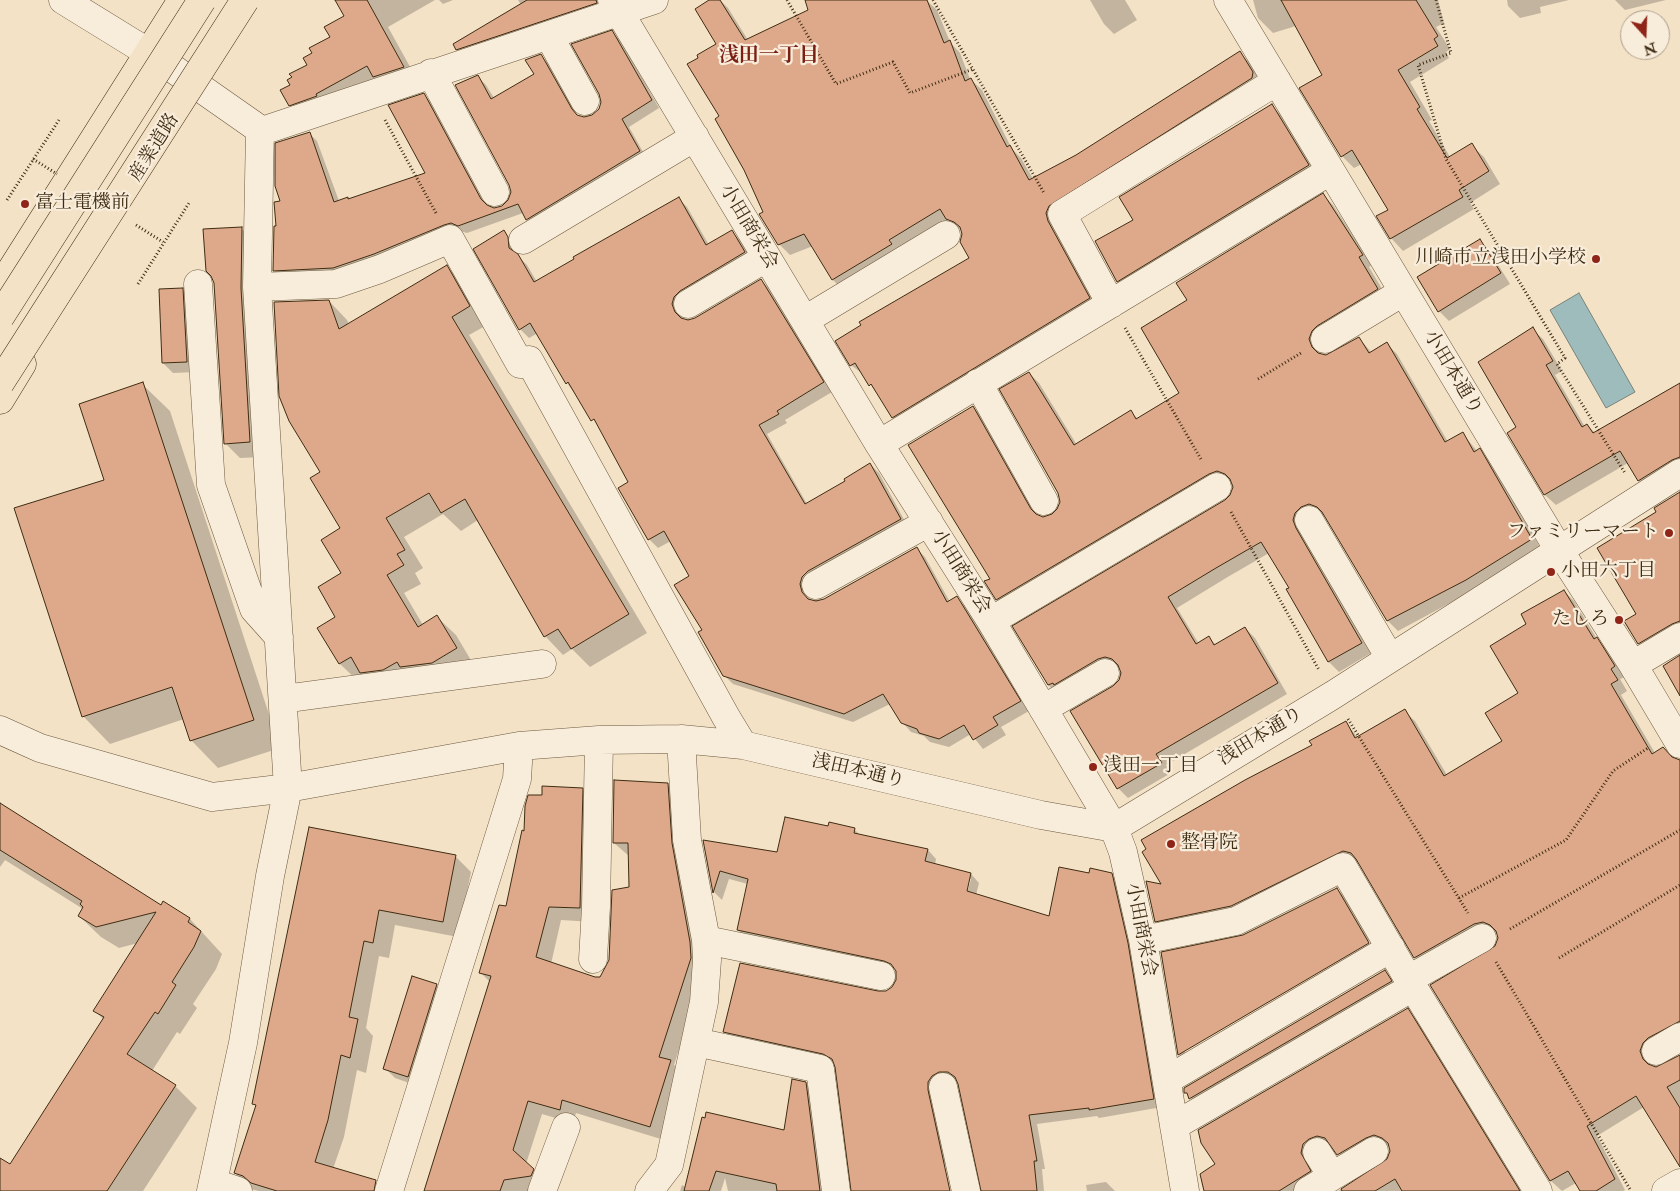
<!DOCTYPE html>
<html>
<head>
<meta charset="utf-8">
<style>
	body { margin:0 }
	#map { position:relative; width:1680px; height:1191px; overflow:hidden; background:#f4e2c7; font-family:"IM FELL Double Pica",serif }
	canvas { display:block }
	.north { position:absolute; left:1620px; top:10px; width:50px; height:50px; box-sizing:border-box; background:#f8ecdb; border:1px solid #ae9f8b; border-radius:50%; rotate:160deg; font-size:14px; font-weight:700; line-height:20px; text-align:center; color:#3e2c12 }
	.north::after { content:''; display:block; margin:auto; width:18px; height:22px; background:#8f2418; clip-path:polygon(50% 0,100% 100%,50% 72%,0 100%) }
</style>
</head>
<body>
<div id="map">
<canvas width="1680" height="1191"></canvas>
<div class="north">N</div>
</div>
<script>
const ctx = document.querySelector('canvas').getContext('2d');
ctx.lineJoin = 'round';
function fill(path, color) { ctx.fillStyle = color; ctx.fill(path, 'evenodd'); }
const shape = rows => new Path2D(rows.map(r => 'M' + r).join(''));
function stroke(path, color, width, dash) { ctx.strokeStyle = color; ctx.lineWidth = width; ctx.lineCap = dash ? 'butt' : 'round'; ctx.setLineDash(dash || []); ctx.stroke(path); }
function write(font, color, halo, rows, align = 'center') {
  ctx.font = font + ' "IM FELL Double Pica","Noto Serif JP",serif'; ctx.lineWidth = 4.5; ctx.setLineDash([]); ctx.textBaseline = 'middle'; ctx.strokeStyle = halo; ctx.fillStyle = color; for (const [text, x, y, turn = 0] of rows) {
    ctx.save(); ctx.translate(x, y); ctx.rotate((+turn || 0) * Math.PI / 180); ctx.textAlign = isNaN(turn) ? turn : align; if (halo) ctx.strokeText(text, 0, 0); ctx.fillText(text, 0, 0); ctx.restore();
  }
}
const water = shape([
	[1579,293,1635,392,1606,408,1550,310,1579,293]
]);
const shadow = shape([
	[340,0,435,0,388,27,419,83,306,121,290,105,291,86,309,65,314,54,332,37,346,17],
	[439,0,453,0,443,4],
	[518,0,597,0,606,20,473,65,457,49,521,5],
	[712,0,720,0,728,8,748,40,810,11,806,0,926,0,937,10,950,42,960,53,970,79,982,90,1012,149,1021,158,1033,179,1076,156,1241,54,1252,65,1263,84,1059,217,1100,309,904,428,893,417,864,375,851,365,971,258,962,231,949,220,899,251,844,291,833,280,813,246,790,255,779,244,721,117,718,44],
	[1090,0,1125,0,1137,20,1114,34,1104,24],
	[1253,0,1438,0,1444,23,1436,27,1450,49,1446,52,1449,58,1410,82,1432,120,1429,121,1450,157,1471,145,1484,157,1500,184,1470,203,1474,209,1403,251,1391,238,1390,210,1362,164,1354,168,1342,156,1324,76,1296,26,1273,33,1258,18],
	[1507,0,1569,0,1540,7,1541,13,1520,18,1508,6],
	[1615,0,1666,0,1625,10],
	[613,33,621,41,659,108,629,127,647,159,535,228,523,213,467,233,460,231,342,276,282,278,274,270,282,202,309,133,317,141,339,201,349,200,426,174,424,95,432,103,488,207,494,209,503,207,510,200,512,192,478,77,486,85,494,98,536,75,541,56,549,64,578,116,584,118,593,116,600,109,602,102],
	[1272,106,1282,116,1318,176,1128,291,1118,281,1135,220],
	[1323,195,1333,205,1372,265,1369,267,1388,299,1319,350,1320,355,1326,356,1359,338,1372,353,1387,344,1397,354,1448,442,1463,434,1477,451,1479,450,1489,460,1541,549,1476,589,1398,631,1388,621,1326,516,1320,514,1305,539,1371,653,1339,672,1329,662,1288,589,1290,588,1269,553,1226,578,1177,608,1199,644,1209,638,1216,645,1245,628,1255,638,1287,694,1166,765,1171,773,1128,798,1118,788,1114,687,1120,681,1120,668,1115,667,1059,695,1048,685,1231,496,1234,487,1232,482,1228,481,1007,609,997,599,973,407,983,417,1038,516,1043,518,1053,515,1058,510,1061,502,1029,373,1039,383,1077,445,1131,412,1138,419,1181,393,1188,301],
	[679,199,687,207,709,245,732,232,741,241,753,261,681,313,683,320,696,319,761,280,770,289,832,392,785,420,787,423,767,434,807,504,847,481,870,464,879,473,909,529,809,594,810,600,824,600,916,548,925,557,950,602,957,598,966,607,1029,711,1001,727,1006,735,983,749,971,734,949,747,930,742,924,736,911,732,902,722,890,704,853,722,733,684,724,675,704,630,691,576,671,541,658,548,649,539,629,482,599,427,567,383,538,333,529,338,520,329,504,232,513,241,518,256,527,265,537,282],
	[242,229,257,244,264,457,240,458,225,443,215,283,205,231],
	[1479,240,1489,250,1510,284,1449,321,1439,311],
	[446,266,465,285,487,325,469,335,647,633,590,667,572,649,563,655,545,636,478,520,461,531,443,514,404,537,423,568,415,573,421,584,404,593,423,625,437,617,456,635,475,667,359,682,340,664,319,628,337,617,342,573,342,529,322,473,329,301,347,320,349,325],
	[182,289,192,299,197,372,173,373,163,363],
	[1532,329,1543,339,1562,371,1555,375,1585,427,1587,425,1595,433,1680,385,1680,473,1649,491,1639,481,1628,463,1556,505,1545,495,1508,433,1518,428],
	[142,384,170,411,280,748,218,768,191,740,184,719,110,744,83,716,106,481],
	[1680,493,1680,637,1649,653,1639,643,1638,614,1658,513],
	[1564,591,1574,601,1597,639,1607,649,1625,677,1620,679,1627,691,1621,695,1655,753,1680,761,1680,1036,1650,1063,1651,1067,1657,1068,1680,1056,1680,1167,1644,1107,1597,1136,1625,1190,1623,1191,1581,1191,1576,1183,1562,1191,1551,1181,1432,986,1496,947,1499,939,1497,933,1494,932,1426,968,1415,957,1360,863,1354,861,1241,916,1166,931,1156,921,1163,886,1313,745,1346,723,1358,738,1404,711,1415,721,1447,775,1504,741,1519,693,1528,624],
	[667,784,681,798,704,973,674,1065,684,1075,664,1140,576,1113,573,1123,542,1114,526,1164,547,1184,533,1191,425,1191,490,982,480,972,507,908,526,832,543,796,582,789,596,803,593,922,561,920,551,964,594,979,601,979,610,960,630,888,630,857,614,843],
	[0,805,161,907,164,903,190,919,222,954,216,969,193,1004,197,1008,180,1034,177,1032,152,1071,175,1086,197,1108,143,1191,0,1191,0,1159,10,1166,104,1020,95,1011,138,943,119,948,101,937,79,916,83,909,5,860,0,867],
	[310,828,455,856,471,872,458,937,395,925,389,958,379,956,366,1028,373,1036,366,1073,357,1070,344,1137,333,1169,372,1180,383,1191,258,1191,251,1189,235,1173,257,1107,254,1104],
	[829,828,854,829,860,835,928,850,936,859,935,865,971,874,979,883,976,895,1049,917,1090,874,1111,874,1120,883,1162,1107,1099,1118,1097,1116,1037,1124,1045,1169,1042,1169,1044,1191,982,1191,959,1083,957,1080,949,1080,950,1162,934,1166,940,1191,852,1191,837,1067,833,1062,733,1040,724,1031,886,992,893,988,898,979,897,970,747,939,738,930,748,884,729,879,722,900,714,892,704,841,778,854],
	[969,879,971,879,966,897,964,897],
	[1337,889,1347,899,1371,940,1185,1050,1185,1053,1372,942,1378,953,1189,1065,1179,1055,1162,953,1243,936],
	[1385,971,1401,992,1200,1109,1186,1092],
	[436,985,446,995,418,1086,395,1078,385,1068],
	[1407,1010,1417,1020,1522,1191,1338,1191,1383,1165,1389,1159,1391,1150,1390,1146,1384,1145,1348,1164,1333,1147,1327,1146,1320,1182,1307,1191,1205,1191,1217,1165],
	[805,1083,814,1092,827,1191,728,1191,725,1178,721,1191,680,1191,682,1185,686,1187,785,1132],
	[1106,1182,1115,1191,1087,1191,1086,1185]
]);
const building = shape([
	[335,0,367,0,404,67,373,77,367,66,316,94,317,96,289,106,280,90,290,85,287,80,292,77,289,74,307,65,303,58,312,53,309,48,330,37,324,27,344,16,335,0],
	[527,0,596,0,597,3,456,50,453,44,527,0],
	[709,0,720,0,745,40,808,10,805,0,927,0,944,43,950,40,965,81,971,78,1007,147,1010,145,1029,180,1076,155,1240,51,1253,72,1252,78,1049,206,1046,213,1048,221,1090,298,892,418,871,384,869,386,855,363,850,366,835,341,861,325,859,322,969,258,960,242,962,234,960,227,954,222,946,219,940,209,889,240,892,244,832,280,804,234,778,245,759,214,763,212,744,170,715,119,719,116,687,64,698,58,697,55,716,44,695,9,709,0],
	[1281,0,1416,0,1438,36,1434,39,1438,46,1398,70,1420,107,1417,109,1447,158,1472,143,1489,171,1459,190,1463,197,1390,239,1376,216,1388,210,1352,150,1341,157,1299,88,1322,75,1281,0],
	[612,30,652,100,622,119,640,151,526,220,518,204,458,226,451,223,444,225,374,254,333,268,273,271,274,226,276,226,274,202,280,201,275,186,275,143,310,132,334,202,348,197,348,199,425,173,388,105,424,93,481,199,487,205,494,208,502,206,508,200,511,192,509,185,455,85,478,75,491,99,534,74,525,60,541,54,572,109,577,115,584,117,592,115,599,109,601,102,599,94,571,44,612,30],
	[1272,104,1309,165,1117,282,1095,241,1133,220,1119,197,1272,104],
	[1323,193,1363,255,1359,257,1378,289,1317,326,1312,331,1309,339,1312,347,1318,353,1326,355,1359,337,1369,353,1387,342,1445,442,1463,432,1474,452,1480,448,1532,539,1466,580,1387,621,1322,512,1317,507,1309,504,1301,507,1295,513,1293,520,1296,528,1362,643,1328,662,1286,589,1289,588,1261,542,1216,568,1168,597,1196,644,1209,636,1214,645,1245,627,1278,683,1156,754,1162,763,1117,789,1070,711,1113,686,1119,680,1121,673,1118,665,1112,659,1105,657,1098,659,1054,685,1053,683,1048,685,1012,626,1225,500,1230,495,1233,487,1230,479,1225,474,1217,471,1209,474,996,600,984,581,990,579,908,445,973,406,1031,509,1036,514,1043,517,1052,514,1057,509,1060,502,1058,493,999,389,1029,372,1074,445,1131,410,1136,419,1179,393,1141,328,1187,300,1176,283,1323,193],
	[679,197,706,245,732,230,745,252,680,291,674,297,672,304,675,312,681,318,688,320,695,318,761,279,824,382,777,411,779,414,759,425,805,504,845,481,844,479,870,463,901,519,808,571,802,577,800,584,802,592,808,599,816,601,824,599,917,547,947,602,957,596,1021,701,993,717,998,725,973,740,964,725,939,739,919,733,917,729,901,723,883,694,844,714,723,676,698,632,702,630,674,585,689,576,664,531,648,540,618,488,628,482,594,419,591,421,568,382,566,384,530,323,519,330,473,249,504,230,508,237,509,248,518,254,534,282,574,259,573,257,679,197],
	[242,227,241,288,250,442,224,444,214,283,211,276,206,271,203,229,242,227],
	[1480,239,1501,273,1438,312,1417,277,1480,239],
	[447,265,470,306,452,317,629,614,571,649,558,629,544,637,465,499,441,513,429,493,386,518,405,550,397,554,404,565,387,575,418,627,437,615,457,648,432,663,400,667,397,662,383,670,360,673,351,657,339,664,317,628,335,617,318,587,341,573,321,540,340,528,310,478,320,472,289,421,279,396,274,302,329,300,339,329,447,265],
	[183,288,187,362,162,363,159,289,183,288],
	[1533,327,1553,361,1546,365,1582,427,1587,424,1593,433,1680,383,1680,457,1672,460,1638,481,1620,451,1544,495,1507,433,1516,427,1478,362,1533,327],
	[143,382,254,720,190,741,172,687,82,717,14,508,104,480,79,404,143,382],
	[1680,492,1680,621,1672,624,1638,644,1624,621,1636,614,1597,548,1656,512,1654,508,1680,492],
	[1564,590,1594,639,1597,637,1615,666,1611,669,1618,680,1611,684,1652,754,1663,747,1672,757,1680,760,1680,1021,1648,1038,1643,1043,1640,1051,1643,1059,1648,1064,1656,1067,1680,1055,1680,1080,1667,1087,1680,1108,1680,1167,1636,1096,1587,1126,1615,1179,1596,1191,1580,1191,1568,1171,1550,1181,1430,985,1495,946,1498,938,1496,931,1490,925,1483,922,1474,924,1414,958,1356,859,1351,853,1343,851,1231,906,1155,922,1146,881,1161,884,1142,852,1146,849,1141,840,1245,780,1312,745,1309,741,1346,721,1355,738,1405,709,1444,776,1502,741,1485,713,1518,693,1490,646,1526,624,1521,614,1564,590],
	[1680,655,1680,696,1663,666,1680,655],
	[614,780,668,783,672,843,690,942,691,958,659,1057,671,1060,650,1127,562,1100,560,1110,528,1101,513,1150,534,1169,531,1176,504,1180,500,1191,424,1191,491,976,479,973,499,905,506,906,522,830,524,831,525,806,528,795,542,795,542,786,583,788,580,908,549,907,536,957,595,977,600,977,609,960,612,890,629,887,628,843,613,843,614,780],
	[0,803,161,905,163,901,190,918,188,922,201,931,194,947,172,982,176,985,158,1014,155,1012,127,1054,176,1085,107,1191,0,1191,0,1158,10,1164,104,1017,93,1011,156,912,96,927,78,916,83,907,80,904,82,901,0,850,0,803],
	[785,817,828,826,829,822,855,828,854,833,928,849,925,861,971,873,967,891,1049,916,1059,867,1089,873,1090,868,1112,873,1128,943,1154,1099,1089,1110,1089,1108,1029,1115,1037,1161,1034,1161,1037,1191,981,1191,958,1084,955,1077,948,1072,939,1072,932,1076,928,1082,928,1090,950,1191,851,1191,835,1067,832,1059,823,1054,723,1032,740,963,878,991,886,991,892,987,896,980,896,971,891,964,884,961,737,930,748,879,720,871,713,893,703,840,777,852,785,817],
	[309,827,456,855,443,922,379,910,373,943,364,941,349,1017,358,1019,350,1058,341,1055,328,1120,315,1162,376,1180,374,1191,277,1191,251,1183,243,1176,234,1173,256,1105,252,1104,309,827],
	[1337,888,1369,943,1178,1055,1161,952,1243,935,1337,888],
	[1385,970,1392,981,1189,1099,1187,1093,1184,1093,1184,1088,1385,970],
	[412,976,437,984,408,1077,383,1069,412,976],
	[1408,1008,1520,1191,1402,1191,1395,1179,1375,1191,1342,1191,1341,1189,1387,1159,1390,1151,1388,1143,1382,1138,1374,1135,1366,1138,1337,1155,1325,1138,1317,1136,1309,1139,1303,1144,1301,1153,1311,1171,1279,1191,1204,1191,1200,1174,1215,1164,1201,1143,1198,1130,1408,1008],
	[792,1079,806,1082,820,1191,777,1191,776,1184,716,1171,709,1191,684,1191,702,1117,705,1118,706,1112,784,1130,792,1079]
]);
const path = shape([
	[787,0,836,84,893,62,910,93,973,69],
	[933,0,1044,193],
	[1436,0,1451,53,1418,65,1446,159,1565,358,1557,364,1625,473],
	[385,120,436,213],
	[7,200,59,120],
	[138,284,189,203],
	[1125,328,1202,461],
	[1258,379,1301,353],
	[1231,512,1319,670],
	[1348,719,1468,913],
	[1459,898,1566,840,1613,771,1648,748],
	[1510,929,1680,830],
	[1559,958,1680,885],
	[1496,962,1631,1191]
]);
const minor = shape([
	[63,0,162,61,262,131,654,0],
	[612,0,879,444,991,621,1114,828,1123,852,1143,940,1185,1191],
	[1228,0,1559,550,1633,665,1680,744],
	[549,36,585,101],
	[431,73,495,192],
	[523,240,695,137],
	[198,284,211,485,254,609,279,637],
	[257,287,336,284,380,269,450,239,520,364,529,360,726,717,743,745],
	[688,304,766,258],
	[1111,304,1062,214,1277,81],
	[805,320,946,235],
	[1325,339,1403,292],
	[978,383,1044,501],
	[879,444,1330,171],
	[1309,520,1390,658],
	[816,585,929,522],
	[991,621,1217,487],
	[1633,665,1680,637],
	[283,699,542,664],
	[1043,709,1105,673],
	[0,730,40,748,212,797,288,788,519,746,599,740,681,739,743,745,1041,815,1114,828,1333,695,1680,473],
	[706,940,881,976],
	[1143,940,1236,921,1343,867,1413,987,1538,1191],
	[593,959,596,907,599,740],
	[1409,979,1482,938],
	[696,1042,820,1069,836,1191],
	[1656,1051,1680,1037],
	[1167,1080,1391,948],
	[943,1087,966,1191],
	[1174,1126,1413,987],
	[1317,1152,1332,1176],
	[214,1183,238,1191],
	[211,1191,243,1043,270,876,288,788,257,287,260,129],
	[389,1191,517,779,519,746],
	[542,1191,566,1127],
	[649,1191,669,1165,704,1002,707,960,706,940,687,840,681,739],
	[1308,1191,1374,1151],
	[1666,1191,1680,1183]
]);
const major = shape([
	[0,288,182,0],
	[0,400,22,364]
]);
const pathBridge = shape([
	[33,159,57,174],
	[136,225,163,242]
]);
const highwayBridge = shape([
	[0,317,202,0],
	[0,383,245,0]
]);
const markers = [
	[25,204,5,"#8f2418"],
	[1596,259,5,"#8f2418"],
	[1669,533,5,"#8f2418"],
	[1551,572,5,"#8f2418"],
	[1619,620,5,"#8f2418"],
	[1093,767,5,"#8f2418"],
	[1171,844,5,"#8f2418"]
];
const streetNames = [
	["産業道路",155,148,-58],
	["小田商栄会",748,227,59],
	["小田本通り",1452,373,59],
	["小田商栄会",960,572,58],
	["浅田本通り",1261,737,-31],
	["浅田本通り",858,772,13],
	["小田商栄会",1140,930,79]
];
const poiNames = [
	["富士電機前",35,204],
	["川崎市立浅田小学校",1586,259,"right"],
	["ファミリーマート",1659,533,"right"],
	["小田六丁目",1561,572],
	["たしろ",1609,620,"right"],
	["浅田一丁目",1103,767],
	["整骨院",1181,844]
];
const neighbourhoodNames = [
	["浅田一丁目",769,57]
];
fill(water, '#9fbcbd');
stroke(water, '#788279', 1);
fill(shadow, '#0003');
fill(building, '#dea98a');
stroke(building, '#3e2c12', 1);
stroke(minor, '#6c5a3f', 29);
stroke(major, '#3e2c12', 29);
stroke(path, '#3e2c12', 3, [1, 2.5]);
stroke(minor, '#f8ecdb', 28);
stroke(major, '#f4e2c7', 28);
stroke(highwayBridge, '#3e2c12', 29, []);
stroke(pathBridge, '#3e2c12', 3, [1, 2.5]);
stroke(highwayBridge, '#f4e2c7', 28);
for (const [x, y, r, color] of markers) { const dot = new Path2D(); dot.arc(x, y, r, 0, 2 * Math.PI); ctx.fillStyle = color; ctx.fill(dot); stroke(dot, '#f8ecdb', 2); }
write('19px', '#3e2c12', '#f8ecdb', streetNames);
write('19px', '#3e2c12', '#f8ecdb', poiNames, 'left');
write('bold 20px', '#7a1f14', '#f8ecdb', neighbourhoodNames);
</script>
</body>
</html>
